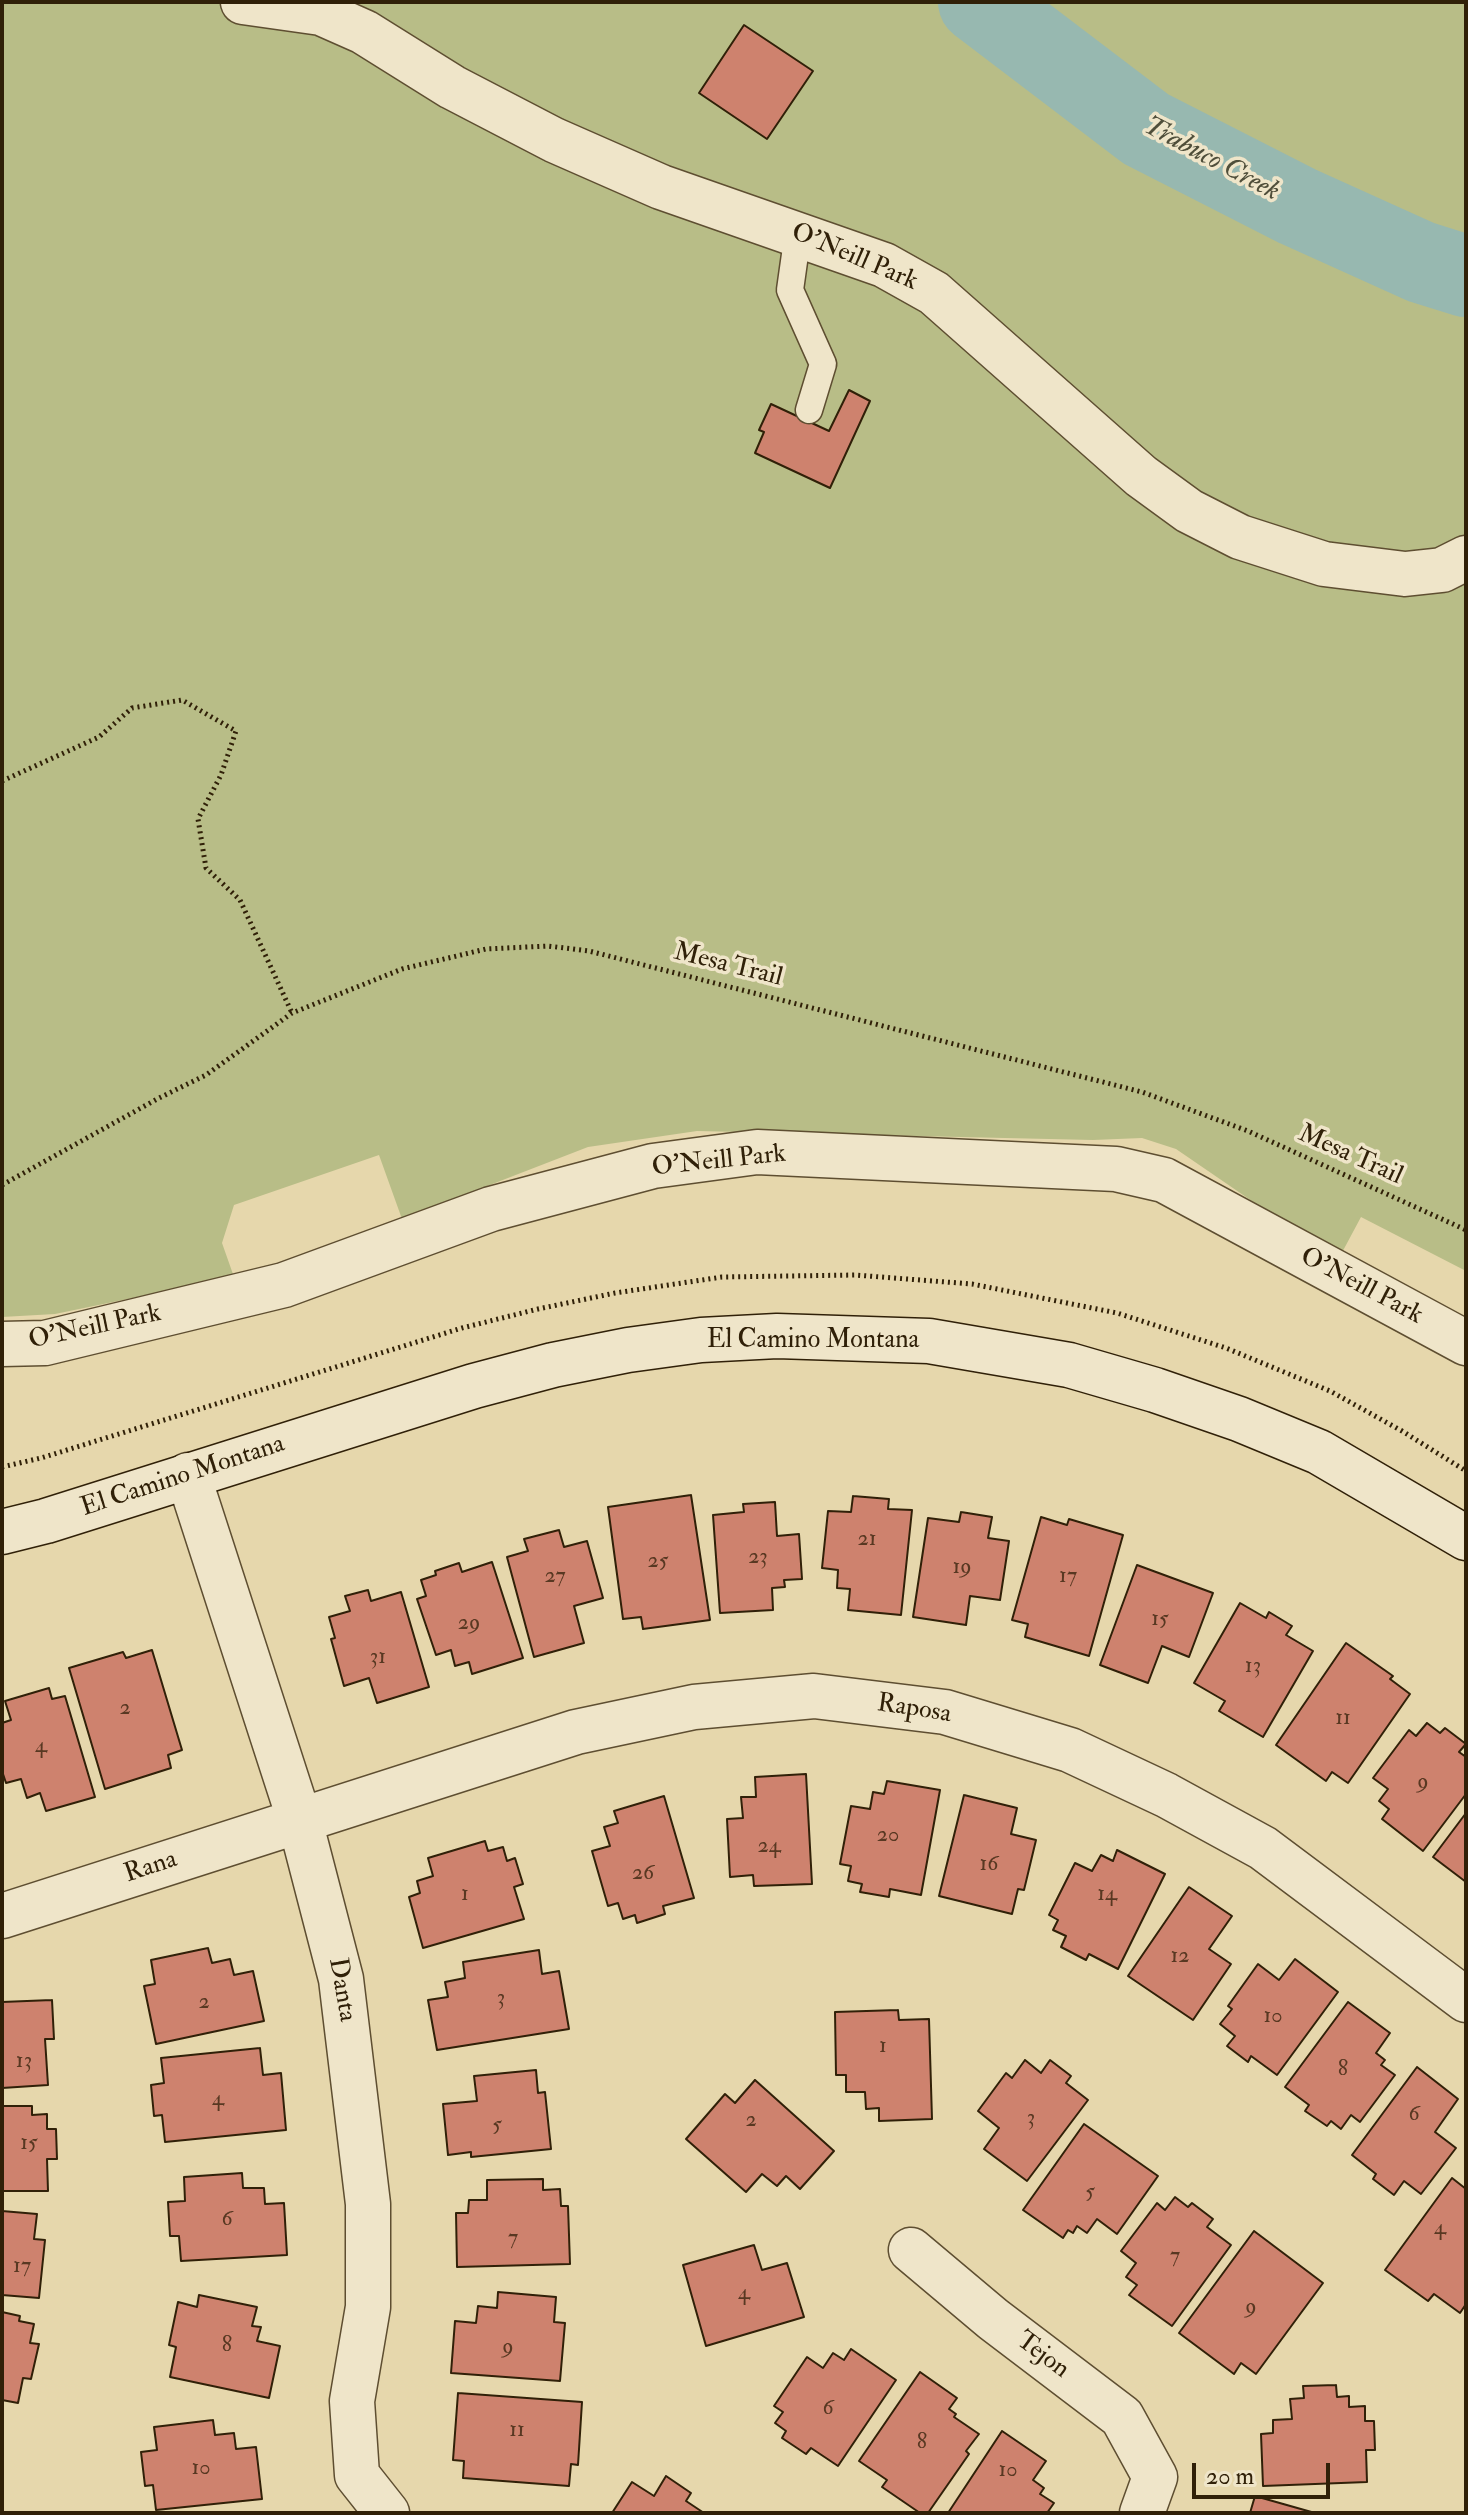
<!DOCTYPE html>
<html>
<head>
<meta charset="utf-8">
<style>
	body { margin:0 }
	#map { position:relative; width:1468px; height:2515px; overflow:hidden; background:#e6d7ac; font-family:"IM FELL Double Pica",serif }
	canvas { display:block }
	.frame { position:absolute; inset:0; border:4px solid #302008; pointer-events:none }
	.scale { position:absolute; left:1192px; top:2463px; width:138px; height:36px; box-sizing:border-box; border:4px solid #302008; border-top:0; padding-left:10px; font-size:24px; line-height:28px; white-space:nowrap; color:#302008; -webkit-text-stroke:6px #efe5c9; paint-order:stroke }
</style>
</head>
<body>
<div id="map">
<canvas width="1468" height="2515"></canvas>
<div class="frame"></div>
<div class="scale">20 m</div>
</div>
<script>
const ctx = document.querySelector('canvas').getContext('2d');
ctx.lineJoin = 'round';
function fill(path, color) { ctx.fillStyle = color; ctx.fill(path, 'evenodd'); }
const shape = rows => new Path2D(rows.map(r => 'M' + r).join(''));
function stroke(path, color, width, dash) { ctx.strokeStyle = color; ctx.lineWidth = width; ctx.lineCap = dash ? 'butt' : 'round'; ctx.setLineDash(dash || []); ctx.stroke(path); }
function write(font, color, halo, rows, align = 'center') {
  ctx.font = font + ' "IM FELL Double Pica",serif'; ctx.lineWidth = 7; ctx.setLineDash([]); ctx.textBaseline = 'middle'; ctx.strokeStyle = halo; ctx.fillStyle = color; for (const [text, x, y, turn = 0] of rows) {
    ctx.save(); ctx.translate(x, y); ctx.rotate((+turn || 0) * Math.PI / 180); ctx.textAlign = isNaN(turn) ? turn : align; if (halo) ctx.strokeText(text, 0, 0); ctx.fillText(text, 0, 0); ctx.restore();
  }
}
const green = shape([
	[2,2,1466,2,1466,1271,1361,1217,1338,1260,1176,1149,1142,1138,1093,1140,697,1131,588,1147,402,1219,379,1155,234,1205,222,1243,234,1277,55,1314,2,1317]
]);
const river = shape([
	[979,2,1146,129,1297,206,1421,262,1466,276]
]);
const building = shape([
	[744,25,813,71,767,139,699,93,744,25],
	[849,390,870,401,830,488,755,453,764,432,759,430,771,404,829,431,849,390],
	[691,1495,710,1620,643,1629,641,1617,623,1619,608,1507,691,1495],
	[853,1496,889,1499,888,1509,912,1510,901,1615,848,1610,850,1589,837,1588,838,1570,822,1568,828,1511,851,1512,853,1496],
	[775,1502,777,1536,799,1534,802,1579,784,1580,785,1587,772,1588,773,1610,720,1613,713,1515,744,1512,743,1504,775,1502],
	[961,1512,992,1517,988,1538,1009,1541,1000,1600,970,1596,966,1625,913,1617,928,1518,959,1522,961,1512],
	[1041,1517,1067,1525,1069,1519,1123,1535,1089,1656,1025,1637,1028,1624,1012,1620,1041,1517],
	[559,1530,564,1547,587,1541,603,1598,574,1606,584,1643,534,1657,507,1557,528,1551,524,1539,559,1530],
	[492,1562,523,1658,472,1674,469,1662,455,1666,451,1650,436,1655,417,1599,426,1596,421,1580,436,1575,435,1571,459,1563,462,1572,492,1562],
	[1137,1565,1213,1593,1189,1657,1162,1646,1148,1683,1100,1665,1137,1565],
	[368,1590,371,1601,401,1592,429,1687,377,1703,369,1678,344,1686,331,1639,335,1638,329,1617,350,1611,345,1596,368,1590],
	[1240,1603,1266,1618,1269,1612,1292,1626,1286,1635,1313,1651,1263,1737,1219,1711,1225,1701,1194,1683,1240,1603],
	[1346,1643,1393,1676,1390,1679,1410,1694,1348,1783,1332,1772,1326,1781,1276,1745,1346,1643],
	[152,1650,182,1750,168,1755,171,1768,105,1789,69,1668,123,1652,126,1658,152,1650],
	[49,1688,52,1699,65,1696,95,1797,46,1811,40,1793,27,1798,21,1779,6,1783,2,1771,2,1723,11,1720,5,1701,49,1688],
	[1427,1723,1440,1733,1445,1728,1466,1744,1459,1752,1466,1757,1466,1794,1423,1851,1382,1819,1389,1809,1379,1801,1388,1789,1373,1778,1409,1730,1416,1736,1427,1723],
	[806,1774,812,1884,754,1886,753,1875,730,1877,727,1819,743,1818,741,1797,756,1797,755,1777,806,1774],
	[887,1781,940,1790,921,1895,890,1889,889,1897,860,1892,862,1884,848,1881,851,1866,840,1864,851,1806,870,1809,873,1792,884,1794,887,1781],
	[964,1795,1017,1808,1011,1834,1036,1840,1024,1890,1018,1889,1012,1914,939,1896,964,1795],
	[664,1796,694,1898,663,1906,665,1914,637,1923,635,1915,623,1919,618,1903,608,1906,592,1851,610,1846,604,1827,618,1823,614,1811,664,1796],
	[1466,1813,1466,1882,1433,1857,1466,1813],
	[485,1841,488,1851,503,1847,507,1861,515,1858,523,1884,514,1887,524,1919,423,1948,409,1897,420,1893,417,1881,433,1876,428,1858,485,1841],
	[1117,1850,1165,1874,1118,1969,1089,1954,1086,1960,1061,1947,1066,1936,1053,1930,1058,1920,1049,1915,1075,1863,1092,1871,1101,1855,1113,1861,1117,1850],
	[1189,1887,1232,1916,1209,1949,1231,1964,1193,2020,1128,1976,1189,1887],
	[208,1948,212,1963,230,1959,234,1975,253,1971,264,2021,156,2044,144,1986,155,1984,151,1960,208,1948],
	[539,1950,542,1974,559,1971,569,2029,437,2050,428,2000,448,1997,445,1982,465,1978,463,1962,539,1950],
	[1295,1959,1338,1992,1277,2075,1251,2056,1248,2062,1227,2046,1235,2036,1220,2024,1232,2009,1228,2006,1258,1964,1279,1980,1295,1959],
	[52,2000,54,2039,45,2039,48,2085,2,2088,2,2002,52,2000],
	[1348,2002,1390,2033,1376,2053,1385,2060,1381,2065,1395,2075,1360,2122,1351,2115,1341,2129,1331,2121,1327,2126,1305,2111,1309,2105,1285,2087,1348,2002],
	[898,2010,899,2020,929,2019,932,2119,879,2121,879,2108,866,2109,865,2092,846,2092,846,2075,836,2075,835,2012,898,2010],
	[260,2048,263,2075,281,2073,286,2130,165,2142,162,2115,154,2116,151,2085,164,2083,161,2058,260,2048],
	[1025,2060,1041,2073,1050,2060,1071,2076,1066,2083,1088,2100,1027,2181,984,2149,999,2128,978,2111,1006,2073,1012,2078,1025,2060],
	[1417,2067,1458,2099,1435,2132,1456,2148,1421,2194,1404,2181,1394,2195,1373,2179,1376,2174,1352,2155,1417,2067],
	[536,2070,538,2093,545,2092,551,2149,471,2157,471,2152,448,2155,443,2104,477,2101,474,2076,536,2070],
	[755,2080,834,2151,800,2189,786,2176,777,2186,762,2174,746,2192,686,2139,725,2094,735,2103,755,2080],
	[2,2106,32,2106,32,2115,47,2114,47,2129,56,2129,57,2159,47,2159,48,2191,2,2191,2,2106],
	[1084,2124,1158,2176,1117,2234,1097,2219,1087,2233,1077,2226,1073,2233,1068,2230,1063,2238,1023,2210,1084,2124],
	[242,2173,243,2188,264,2188,265,2204,284,2203,287,2255,181,2261,179,2236,170,2236,168,2202,185,2201,184,2177,242,2173],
	[1452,2178,1466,2189,1466,2304,1460,2313,1434,2294,1428,2301,1385,2270,1452,2178],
	[543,2179,543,2190,560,2189,561,2206,568,2206,570,2264,457,2267,456,2213,468,2213,469,2200,487,2200,487,2180,543,2179],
	[1175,2197,1188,2207,1192,2203,1213,2219,1207,2227,1231,2245,1172,2326,1129,2295,1137,2285,1126,2277,1136,2263,1121,2251,1157,2203,1165,2210,1175,2197],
	[2,2211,37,2214,34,2239,45,2240,39,2298,2,2295,2,2211],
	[1254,2231,1323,2283,1256,2374,1241,2363,1234,2374,1179,2333,1254,2231],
	[754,2245,762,2270,787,2263,804,2317,706,2346,683,2265,754,2245],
	[498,2292,556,2297,554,2322,565,2323,560,2381,451,2373,455,2321,476,2323,478,2306,497,2308,498,2292],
	[199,2295,257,2307,252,2326,261,2327,257,2341,280,2346,269,2398,170,2377,176,2347,169,2345,178,2302,197,2307,199,2295],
	[2,2312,20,2316,19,2321,34,2324,30,2343,39,2344,31,2379,23,2378,18,2403,2,2400,2,2312],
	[851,2349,896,2380,838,2466,811,2448,806,2454,782,2438,786,2431,775,2423,783,2412,774,2406,807,2357,823,2368,833,2353,844,2360,851,2349],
	[920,2372,957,2398,949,2409,956,2414,954,2417,979,2434,966,2451,969,2454,928,2513,920,2513,882,2487,887,2480,859,2461,920,2372],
	[1336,2385,1337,2397,1349,2396,1349,2407,1365,2406,1365,2421,1374,2421,1375,2450,1366,2450,1367,2482,1263,2486,1261,2434,1273,2433,1273,2420,1292,2419,1290,2399,1304,2398,1303,2386,1336,2385],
	[458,2393,582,2402,578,2465,571,2464,569,2486,463,2478,464,2461,453,2460,458,2393],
	[213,2420,215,2435,234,2433,236,2449,256,2447,262,2499,156,2510,153,2485,145,2486,141,2452,157,2450,154,2427,213,2420],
	[1002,2431,1046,2461,1033,2480,1044,2488,1040,2494,1054,2503,1047,2513,948,2513,1002,2431],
	[666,2476,691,2493,686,2501,704,2513,612,2513,632,2482,654,2496,666,2476],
	[1255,2496,1315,2513,1250,2513,1255,2496]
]);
const path = shape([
	[2,781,99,737,132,708,182,700,236,731,221,775,198,819,206,868,240,900,292,1013],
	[2,1185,159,1098,206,1075,292,1013,402,969,486,949,548,946,589,951,1142,1092,1248,1131,1466,1230],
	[2,1467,41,1458,462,1328,538,1309,615,1293,722,1277,855,1275,972,1284,1117,1313,1226,1348,1330,1391,1402,1431,1466,1471]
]);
const lane = shape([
	[798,233,790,290,823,364,809,410]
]);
const street = shape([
	[243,2,321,13,364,32,452,87,554,140,661,187,884,265,934,293,1141,476,1189,511,1240,537,1324,564,1405,574,1442,570,1466,558],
	[2,1344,45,1343,284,1285,491,1209,653,1166,757,1152,1116,1169,1164,1180,1466,1343],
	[188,1475,300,1821,341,1979,368,2204,368,2307,352,2401,357,2475,387,2513],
	[2,1916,576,1732,694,1707,814,1696,945,1712,1070,1750,1166,1795,1263,1848,1466,2000],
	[911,2250,993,2319,1122,2417,1155,2477,1142,2513]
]);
const secondary = shape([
	[2,1532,46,1521,474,1386,553,1365,628,1350,701,1340,777,1336,929,1341,1069,1365,1155,1390,1239,1419,1319,1452,1466,1538]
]);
const numberNames = [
	["21",867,1540],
	["23",758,1558],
	["25",658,1562],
	["19",962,1568],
	["27",555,1577],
	["17",1068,1577],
	["15",1160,1620],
	["29",469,1624],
	["31",378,1658],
	["13",1253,1667],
	["2",125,1709],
	["11",1343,1719],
	["4",41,1747],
	["9",1423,1783],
	["20",888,1836],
	["24",769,1847],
	["16",989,1865],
	["26",643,1874],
	["1",465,1895],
	["14",1107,1895],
	["12",1180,1957],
	["3",501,1999],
	["2",204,2003],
	["10",1273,2017],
	["1",883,2047],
	["13",24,2062],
	["8",1343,2070],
	["4",218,2100],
	["6",1414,2115],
	["3",1031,2119],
	["2",751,2121],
	["5",497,2126],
	["15",29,2144],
	["5",1090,2193],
	["6",227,2220],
	["4",1440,2229],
	["7",513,2239],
	["7",1175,2257],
	["17",22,2267],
	["4",744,2294],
	["9",1251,2308],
	["8",227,2346],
	["9",508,2348],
	["6",828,2409],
	["11",517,2431],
	["8",922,2443],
	["10",201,2469],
	["10",1008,2471]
];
const streetNames = [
	["O'Neill Park",854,258,23],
	["Mesa Trail",728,966,14],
	["Mesa Trail",1350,1156,24],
	["O'Neill Park",719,1162,-6],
	["O'Neill Park",1361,1287,28],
	["O'Neill Park",95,1328,-12],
	["El Camino Montana",813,1341],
	["El Camino Montana",183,1477,-18],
	["Raposa",914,1710,9],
	["Rana",151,1868,-18],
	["Danta",341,1990,80],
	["Tejon",1042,2356,37]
];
const waterNames = [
	["Trabuco Creek",1211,160,28]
];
fill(green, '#b8bd87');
stroke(river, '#97b8b0', 82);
fill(building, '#ce826e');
stroke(building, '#302008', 2);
stroke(lane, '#5e4e31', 29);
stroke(street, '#5e4e31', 47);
stroke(secondary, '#302008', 47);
stroke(path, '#302008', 5, [2, 4]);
stroke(lane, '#efe5c9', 26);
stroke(street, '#efe5c9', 44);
stroke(secondary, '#efe5c9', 44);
write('22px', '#583822', null, numberNames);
write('26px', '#302008', '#efe5c9', streetNames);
write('italic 28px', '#4f4e3a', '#efe5c9', waterNames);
</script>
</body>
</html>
